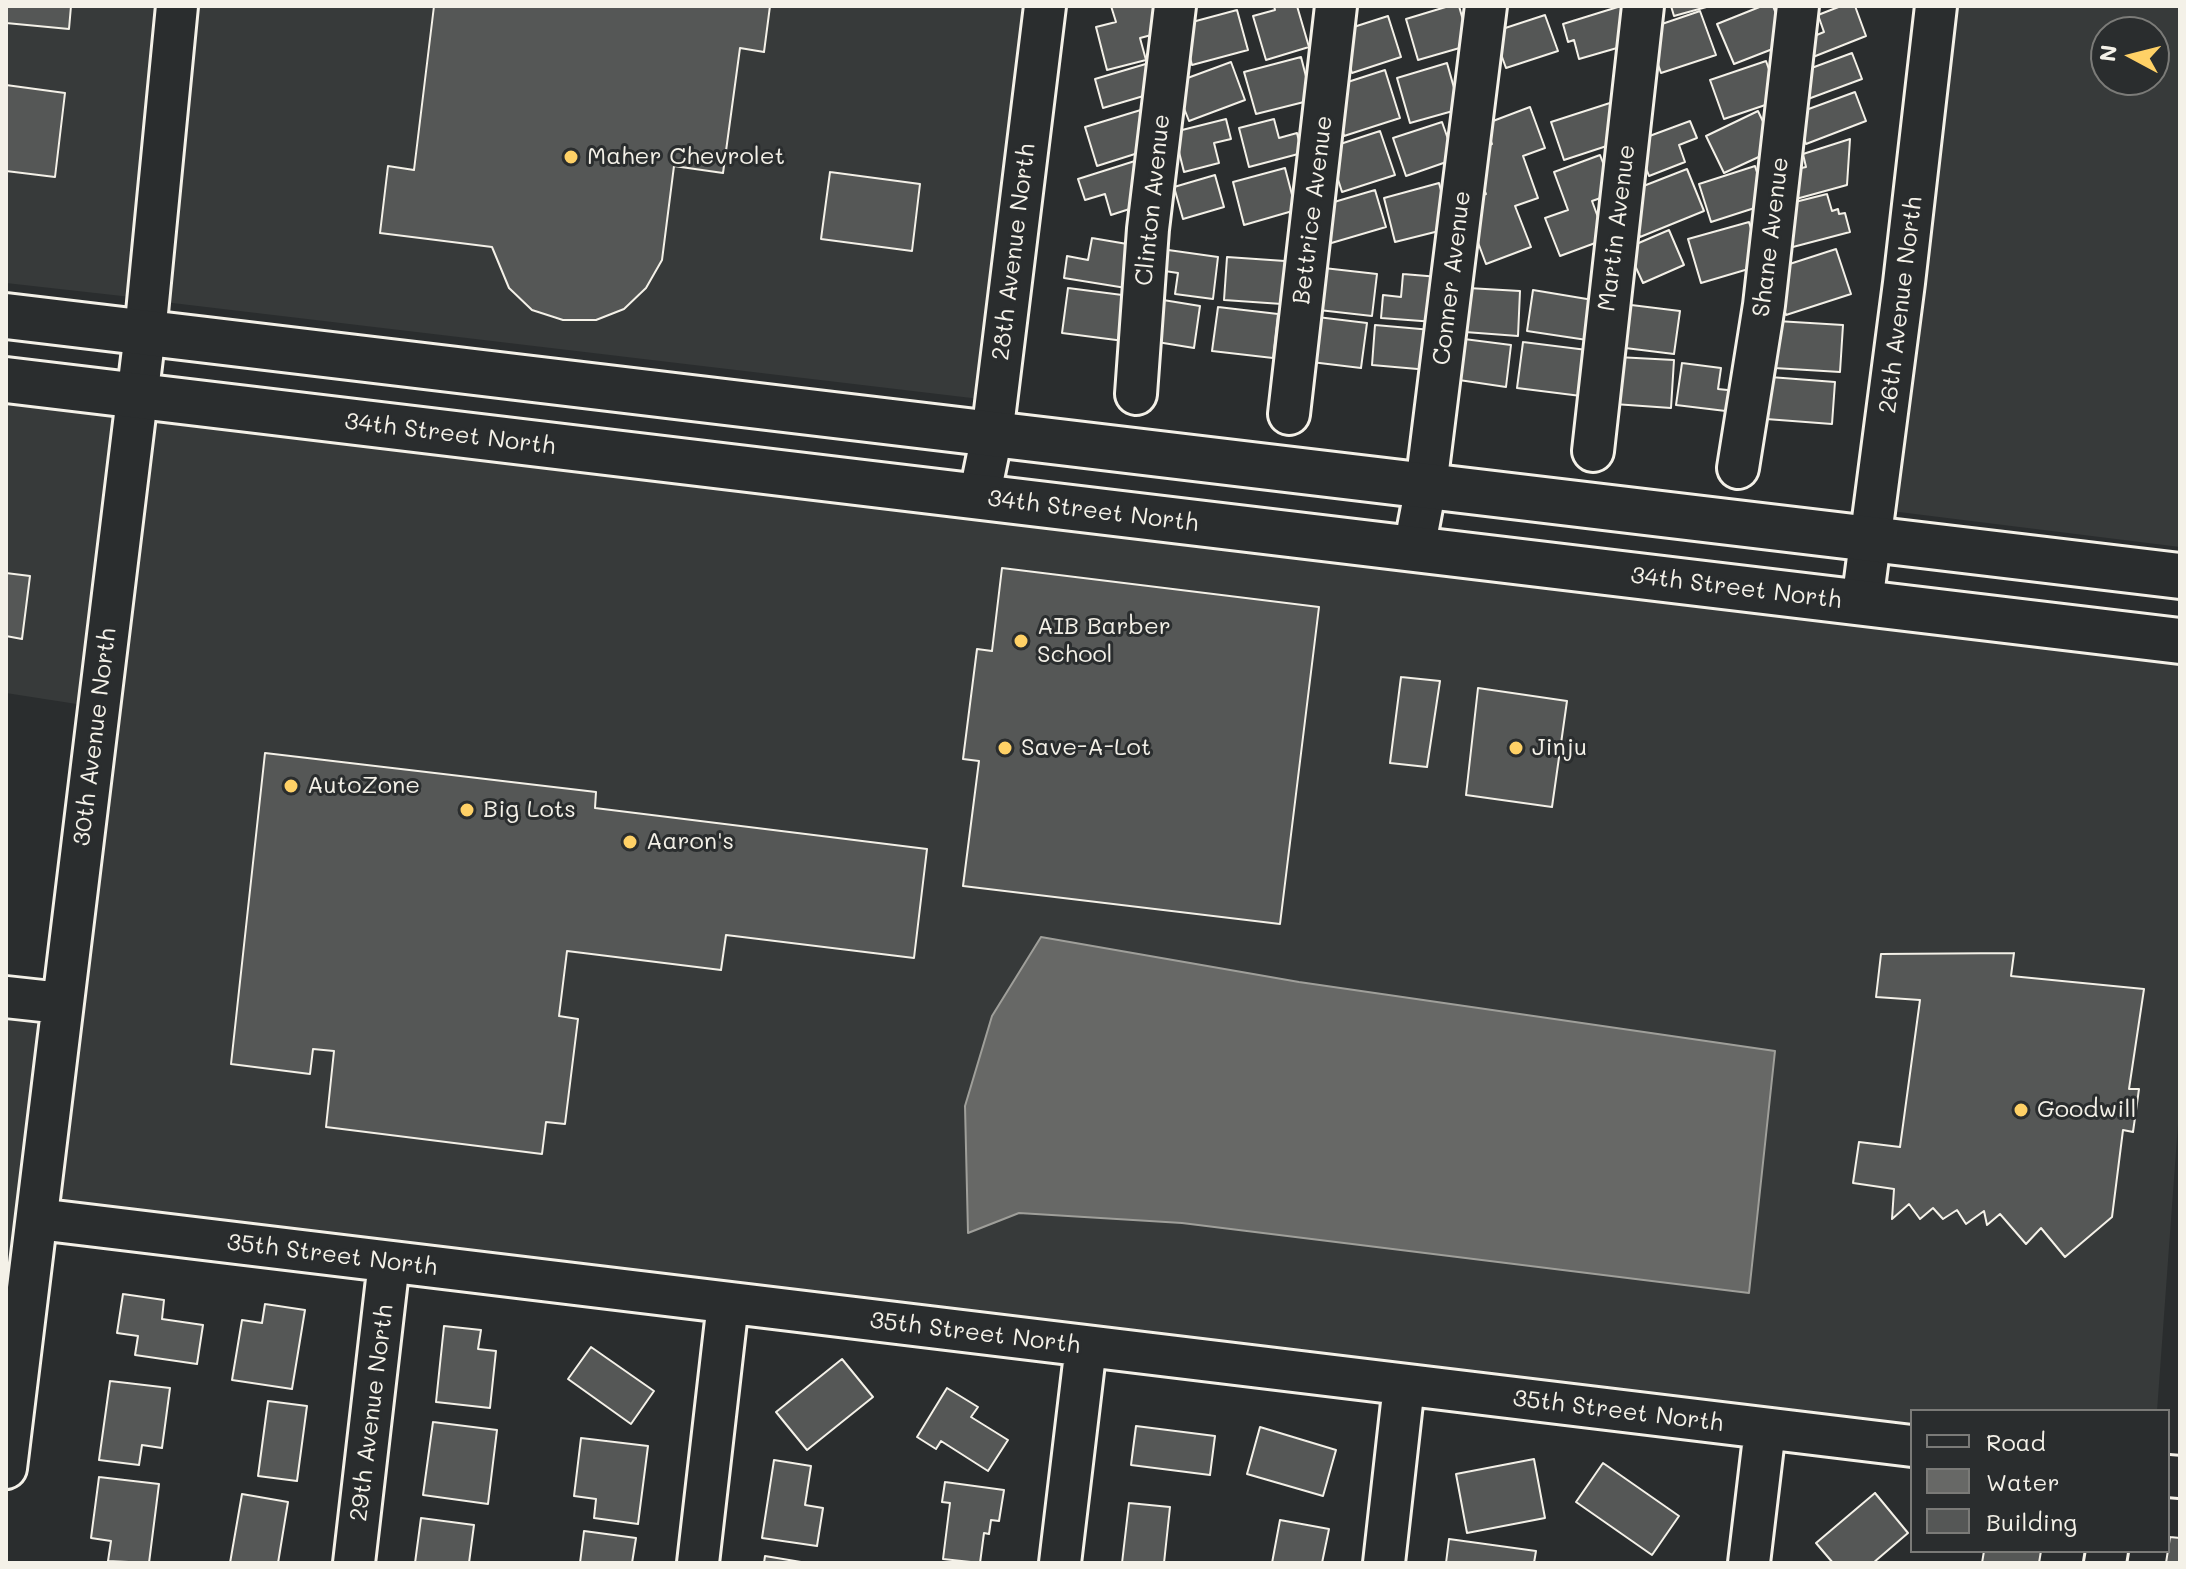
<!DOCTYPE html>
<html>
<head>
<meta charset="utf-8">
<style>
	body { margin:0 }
	#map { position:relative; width:2186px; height:1569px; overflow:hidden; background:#2a2d2e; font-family:Mali,sans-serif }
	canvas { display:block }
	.frame { position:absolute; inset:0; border:8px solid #f4f1e8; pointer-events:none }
	.legend { position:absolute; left:1910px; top:1409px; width:260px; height:144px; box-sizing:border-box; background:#2a2d2e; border:2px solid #7b7b78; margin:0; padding:10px 14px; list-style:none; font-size:24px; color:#f4f1e8 }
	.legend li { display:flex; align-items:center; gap:16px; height:40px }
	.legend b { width:40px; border:2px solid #7b7b78 }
	.north { position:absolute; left:2090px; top:16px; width:80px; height:80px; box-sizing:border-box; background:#2a2d2e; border:2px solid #7b7b78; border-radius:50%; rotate:277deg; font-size:22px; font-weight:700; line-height:32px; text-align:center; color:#f4f1e8 }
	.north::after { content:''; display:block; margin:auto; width:28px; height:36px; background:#ffd166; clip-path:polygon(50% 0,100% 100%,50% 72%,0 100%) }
</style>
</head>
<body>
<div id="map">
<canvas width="2186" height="1569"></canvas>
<div class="frame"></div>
<ul class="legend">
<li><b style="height:10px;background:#2a2d2e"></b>Road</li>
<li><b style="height:22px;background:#676866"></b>Water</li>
<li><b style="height:22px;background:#555756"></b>Building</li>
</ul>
<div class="north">N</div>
</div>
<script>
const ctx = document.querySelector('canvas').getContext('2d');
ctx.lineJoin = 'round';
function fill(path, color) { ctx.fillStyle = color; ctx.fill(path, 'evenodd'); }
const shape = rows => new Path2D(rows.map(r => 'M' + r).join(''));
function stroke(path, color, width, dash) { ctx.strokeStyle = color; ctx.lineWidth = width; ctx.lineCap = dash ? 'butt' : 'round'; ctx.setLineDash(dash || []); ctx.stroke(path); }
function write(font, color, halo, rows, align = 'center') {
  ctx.font = font + ' Mali,sans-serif'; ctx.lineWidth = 6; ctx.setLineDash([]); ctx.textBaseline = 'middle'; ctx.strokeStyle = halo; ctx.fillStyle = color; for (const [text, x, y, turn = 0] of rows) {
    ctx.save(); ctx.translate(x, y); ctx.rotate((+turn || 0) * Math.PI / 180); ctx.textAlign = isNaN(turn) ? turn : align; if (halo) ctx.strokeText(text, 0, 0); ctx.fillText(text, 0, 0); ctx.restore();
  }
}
const built = shape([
	[6,6,160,6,131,297,6,283],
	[194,6,1028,6,980,399,164,302],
	[1952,6,2180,6,2180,547,1891,511],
	[2106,32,2154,32,2154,80,2106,80],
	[6,395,118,409,83,705,6,693],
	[151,413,2180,655,2180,1097,2157,1411,1912,1411,1912,1431,57,1202],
	[1041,937,1299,982,1775,1051,1182,1223,1019,1213],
	[6,1012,43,1016,6,1341]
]);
const water = shape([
	[1041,937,1299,982,1775,1051,1749,1293,1182,1223,1019,1213,968,1233,965,1106,992,1016,1041,937]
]);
const building = shape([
	[6,6,71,6,69,29,6,23,6,6],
	[434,6,770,6,764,52,740,48,723,173,674,166,662,260,646,288,624,309,596,320,563,320,532,310,509,288,492,247,380,233,388,166,414,170,434,6],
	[1111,6,1173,6,1154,12,1159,33,1140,38,1146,60,1107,70,1096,27,1116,22,1111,6],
	[1274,6,1297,6,1309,47,1266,60,1253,16,1275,10,1274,6],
	[1449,6,1459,6,1470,45,1418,60,1406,19,1449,6],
	[1621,6,1626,6,1617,48,1579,59,1574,40,1568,42,1563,24,1621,6],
	[1671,6,1710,6,1674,16,1671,6],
	[1762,6,1773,6,1788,43,1734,64,1717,24,1762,6],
	[1841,6,1855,6,1866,36,1813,57,1807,39,1824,32,1818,15,1841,6],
	[1237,10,1248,50,1192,65,1181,25,1237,10],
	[1700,11,1716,55,1661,73,1651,44,1656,26,1700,11],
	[1545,15,1558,51,1506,68,1493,32,1545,15],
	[1388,16,1401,57,1352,73,1338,32,1388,16],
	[1852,53,1862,79,1808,99,1798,73,1852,53],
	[1301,57,1312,100,1256,114,1244,72,1301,57],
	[1766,61,1780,100,1724,119,1710,80,1766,61],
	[1231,62,1245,100,1189,121,1174,83,1231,62],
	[1149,63,1157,92,1103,108,1095,79,1149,63],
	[1447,63,1460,109,1410,123,1397,78,1447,63],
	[1385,70,1400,118,1344,136,1329,88,1385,70],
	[6,85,65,93,55,177,6,171,6,85],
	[1855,92,1866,121,1806,144,1795,114,1855,92],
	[1613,102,1625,140,1564,160,1551,122,1613,102],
	[1530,107,1545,148,1523,156,1538,198,1515,206,1531,247,1486,264,1463,202,1486,194,1470,153,1492,144,1485,124,1530,107],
	[1144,109,1157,147,1097,166,1085,127,1144,109],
	[1758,111,1776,149,1724,173,1706,136,1758,111],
	[1226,119,1231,139,1214,143,1219,163,1184,172,1174,132,1226,119],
	[1274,119,1279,138,1297,133,1302,153,1249,167,1239,128,1274,119],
	[1690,121,1697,138,1679,145,1685,162,1649,176,1636,141,1690,121],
	[1442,122,1455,159,1406,176,1393,138,1442,122],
	[1380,131,1395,175,1342,192,1328,148,1380,131],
	[1850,139,1847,185,1796,199,1792,170,1806,167,1803,154,1850,139],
	[1600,155,1615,193,1592,201,1606,239,1560,256,1545,218,1568,210,1554,172,1600,155],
	[1138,160,1151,202,1111,215,1105,194,1085,200,1078,179,1138,160],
	[1755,166,1767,204,1711,222,1699,184,1755,166],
	[1285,168,1296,210,1244,225,1233,182,1285,168],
	[1687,169,1704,211,1640,237,1623,194,1687,169],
	[830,172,920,184,912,251,821,239,830,172],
	[1215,175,1224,207,1183,219,1174,187,1215,175],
	[1439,183,1451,228,1395,242,1384,198,1439,183],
	[1375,190,1386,227,1328,244,1317,207,1375,190],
	[1827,194,1832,211,1838,209,1839,214,1845,213,1850,232,1789,248,1791,203,1827,194],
	[1749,222,1762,265,1701,283,1688,239,1749,222],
	[1669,230,1684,265,1643,283,1627,248,1669,230],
	[1092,238,1133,245,1126,288,1064,278,1067,256,1088,260,1092,238],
	[1161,249,1218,257,1213,299,1175,294,1178,273,1158,270,1161,249],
	[1836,249,1851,294,1786,315,1771,270,1836,249],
	[1227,257,1285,261,1282,304,1224,300,1227,257],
	[1315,267,1377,274,1372,316,1310,309,1315,267],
	[1403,274,1439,277,1435,322,1381,318,1383,295,1401,297,1403,274],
	[1068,288,1130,296,1124,341,1062,333,1068,288],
	[1468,288,1520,291,1518,336,1465,332,1468,288],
	[1533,290,1593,300,1587,340,1527,331,1533,290],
	[1157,299,1200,306,1194,348,1151,341,1157,299],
	[1623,304,1680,311,1674,354,1617,347,1623,304],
	[1218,307,1278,314,1273,358,1212,351,1218,307],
	[1309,316,1367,323,1361,368,1303,361,1309,316],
	[1777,321,1843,325,1840,372,1774,368,1777,321],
	[1375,325,1432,330,1429,370,1372,365,1375,325],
	[1464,339,1511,345,1506,387,1459,380,1464,339],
	[1523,342,1587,350,1581,396,1517,388,1523,342],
	[1617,357,1674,360,1671,408,1614,404,1617,357],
	[1682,363,1721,368,1718,389,1737,391,1734,412,1676,405,1682,363],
	[1770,377,1835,382,1832,424,1766,419,1770,377],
	[1002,568,1319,607,1280,924,963,886,979,761,963,759,977,649,992,651,1002,568],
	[6,573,30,576,22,639,6,636,6,573],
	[1401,677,1440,681,1427,767,1390,763,1401,677],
	[1478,688,1567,701,1552,807,1466,795,1478,688],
	[265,753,596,792,595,808,927,849,914,958,726,935,721,970,567,951,559,1016,578,1019,565,1124,546,1122,542,1154,326,1127,334,1051,313,1049,310,1074,231,1064,265,753],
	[2014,953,2011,976,2144,989,2129,1089,2139,1089,2133,1132,2123,1130,2112,1217,2065,1257,2041,1228,2026,1244,2000,1214,1987,1225,1984,1211,1966,1224,1957,1210,1943,1219,1933,1208,1920,1219,1909,1204,1892,1219,1894,1189,1853,1183,1859,1142,1900,1147,1920,1000,1876,997,1881,954,2014,953],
	[123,1294,164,1300,162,1319,203,1325,197,1364,135,1355,138,1336,117,1333,123,1294],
	[265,1304,305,1310,292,1389,232,1380,242,1320,262,1323,265,1304],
	[444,1326,481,1330,478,1349,496,1351,490,1408,436,1402,444,1326],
	[591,1347,654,1391,631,1424,568,1379,591,1347],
	[842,1359,873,1397,807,1450,776,1412,842,1359],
	[110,1381,170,1388,162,1448,142,1445,139,1465,99,1460,110,1381],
	[947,1388,978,1407,971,1417,1008,1440,988,1471,941,1441,936,1449,917,1437,947,1388],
	[268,1401,307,1406,297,1481,258,1476,268,1401],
	[433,1422,497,1430,488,1504,423,1495,433,1422],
	[1136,1426,1215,1436,1210,1475,1131,1465,1136,1426],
	[1260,1427,1336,1450,1323,1496,1247,1474,1260,1427],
	[581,1438,648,1446,638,1524,594,1518,596,1499,574,1496,581,1438],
	[1534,1459,1545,1518,1467,1533,1456,1474,1534,1459],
	[774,1460,811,1466,805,1505,823,1508,817,1546,762,1538,774,1460],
	[1603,1463,1679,1516,1652,1555,1576,1502,1603,1463],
	[99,1477,159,1484,149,1563,108,1561,111,1541,91,1538,99,1477],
	[945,1482,1004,1490,999,1521,991,1520,989,1534,984,1533,980,1563,943,1559,950,1503,942,1502,945,1482],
	[1875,1493,1908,1533,1873,1563,1833,1563,1816,1543,1875,1493],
	[242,1494,288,1502,278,1563,230,1563,242,1494],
	[1129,1503,1170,1507,1164,1563,1122,1563,1129,1503],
	[421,1518,474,1525,469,1563,415,1563,421,1518],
	[1280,1520,1329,1529,1322,1563,1272,1563,1280,1520],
	[584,1531,636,1538,632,1563,580,1563,584,1531],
	[2170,1537,2180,1538,2180,1563,2166,1563,2170,1537],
	[1449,1539,1536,1551,1534,1563,1446,1563,1449,1539],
	[1984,1551,2041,1551,2039,1563,1982,1563,1984,1551],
	[765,1556,807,1563,764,1563,765,1556]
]);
const minor = shape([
	[1136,394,1148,229,1175,6],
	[1289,414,1336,6],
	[1593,451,1643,6],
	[1738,468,1764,305,1798,6],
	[979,498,992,435,1045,6],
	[1414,549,1426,486,1486,6],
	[1862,603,1904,283,1936,6],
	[6,997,61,1003],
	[38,1219,1912,1446],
	[6,1468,145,333,177,6],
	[2168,1476,2180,1477],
	[354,1563,389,1262],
	[698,1563,728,1303],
	[1060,1563,1086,1346],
	[1384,1563,1404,1385],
	[1749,1563,1765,1429],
	[2105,1563,2107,1551]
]);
const highway = shape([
	[6,316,2180,576],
	[6,380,2180,641]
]);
const markers = [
	[571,157,8,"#ffd166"],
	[1021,641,8,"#ffd166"],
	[1005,748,8,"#ffd166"],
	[1516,748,8,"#ffd166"],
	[291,786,8,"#ffd166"],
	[467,810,8,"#ffd166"],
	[630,842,8,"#ffd166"],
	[2021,1110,8,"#ffd166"]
];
const poiNames = [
	["Maher Chevrolet",587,157],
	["AIB Barber",1037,627],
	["School",1037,655],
	["Save-A-Lot",1021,748],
	["Jinju",1532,748],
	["AutoZone",307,786],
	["Big Lots",483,810],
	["Aaron's",646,842],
	["Goodwill",2037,1110]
];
const streetNames = [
	["Clinton Avenue",1153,200,-84],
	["Bettrice Avenue",1313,210,-83],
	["Martin Avenue",1617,228,-83],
	["Shane Avenue",1771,237,-83],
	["28th Avenue North",1014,252,-83],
	["Conner Avenue",1452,278,-83],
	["26th Avenue North",1901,305,-83],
	["34th Street North",450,434,7],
	["34th Street North",1093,511,7],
	["34th Street North",1736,588,7],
	["30th Avenue North",95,737,-83],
	["35th Street North",332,1255,7],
	["35th Street North",975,1333,7],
	["35th Street North",1618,1411,7],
	["29th Avenue North",372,1413,-83]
];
fill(built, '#373a3a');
fill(water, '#676866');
stroke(water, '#9f9f9a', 2);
fill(building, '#555756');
stroke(building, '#f4f1e8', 2);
stroke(minor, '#f4f1e8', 46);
stroke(highway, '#f4f1e8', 50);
stroke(minor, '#2a2d2e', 40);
stroke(highway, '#2a2d2e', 44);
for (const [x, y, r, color] of markers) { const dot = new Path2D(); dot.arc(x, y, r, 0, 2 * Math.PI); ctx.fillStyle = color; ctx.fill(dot); stroke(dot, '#2a2d2e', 3); }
write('24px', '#f4f1e8', '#2a2d2e', poiNames, 'left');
write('24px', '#f4f1e8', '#2a2d2e', streetNames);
</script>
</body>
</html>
